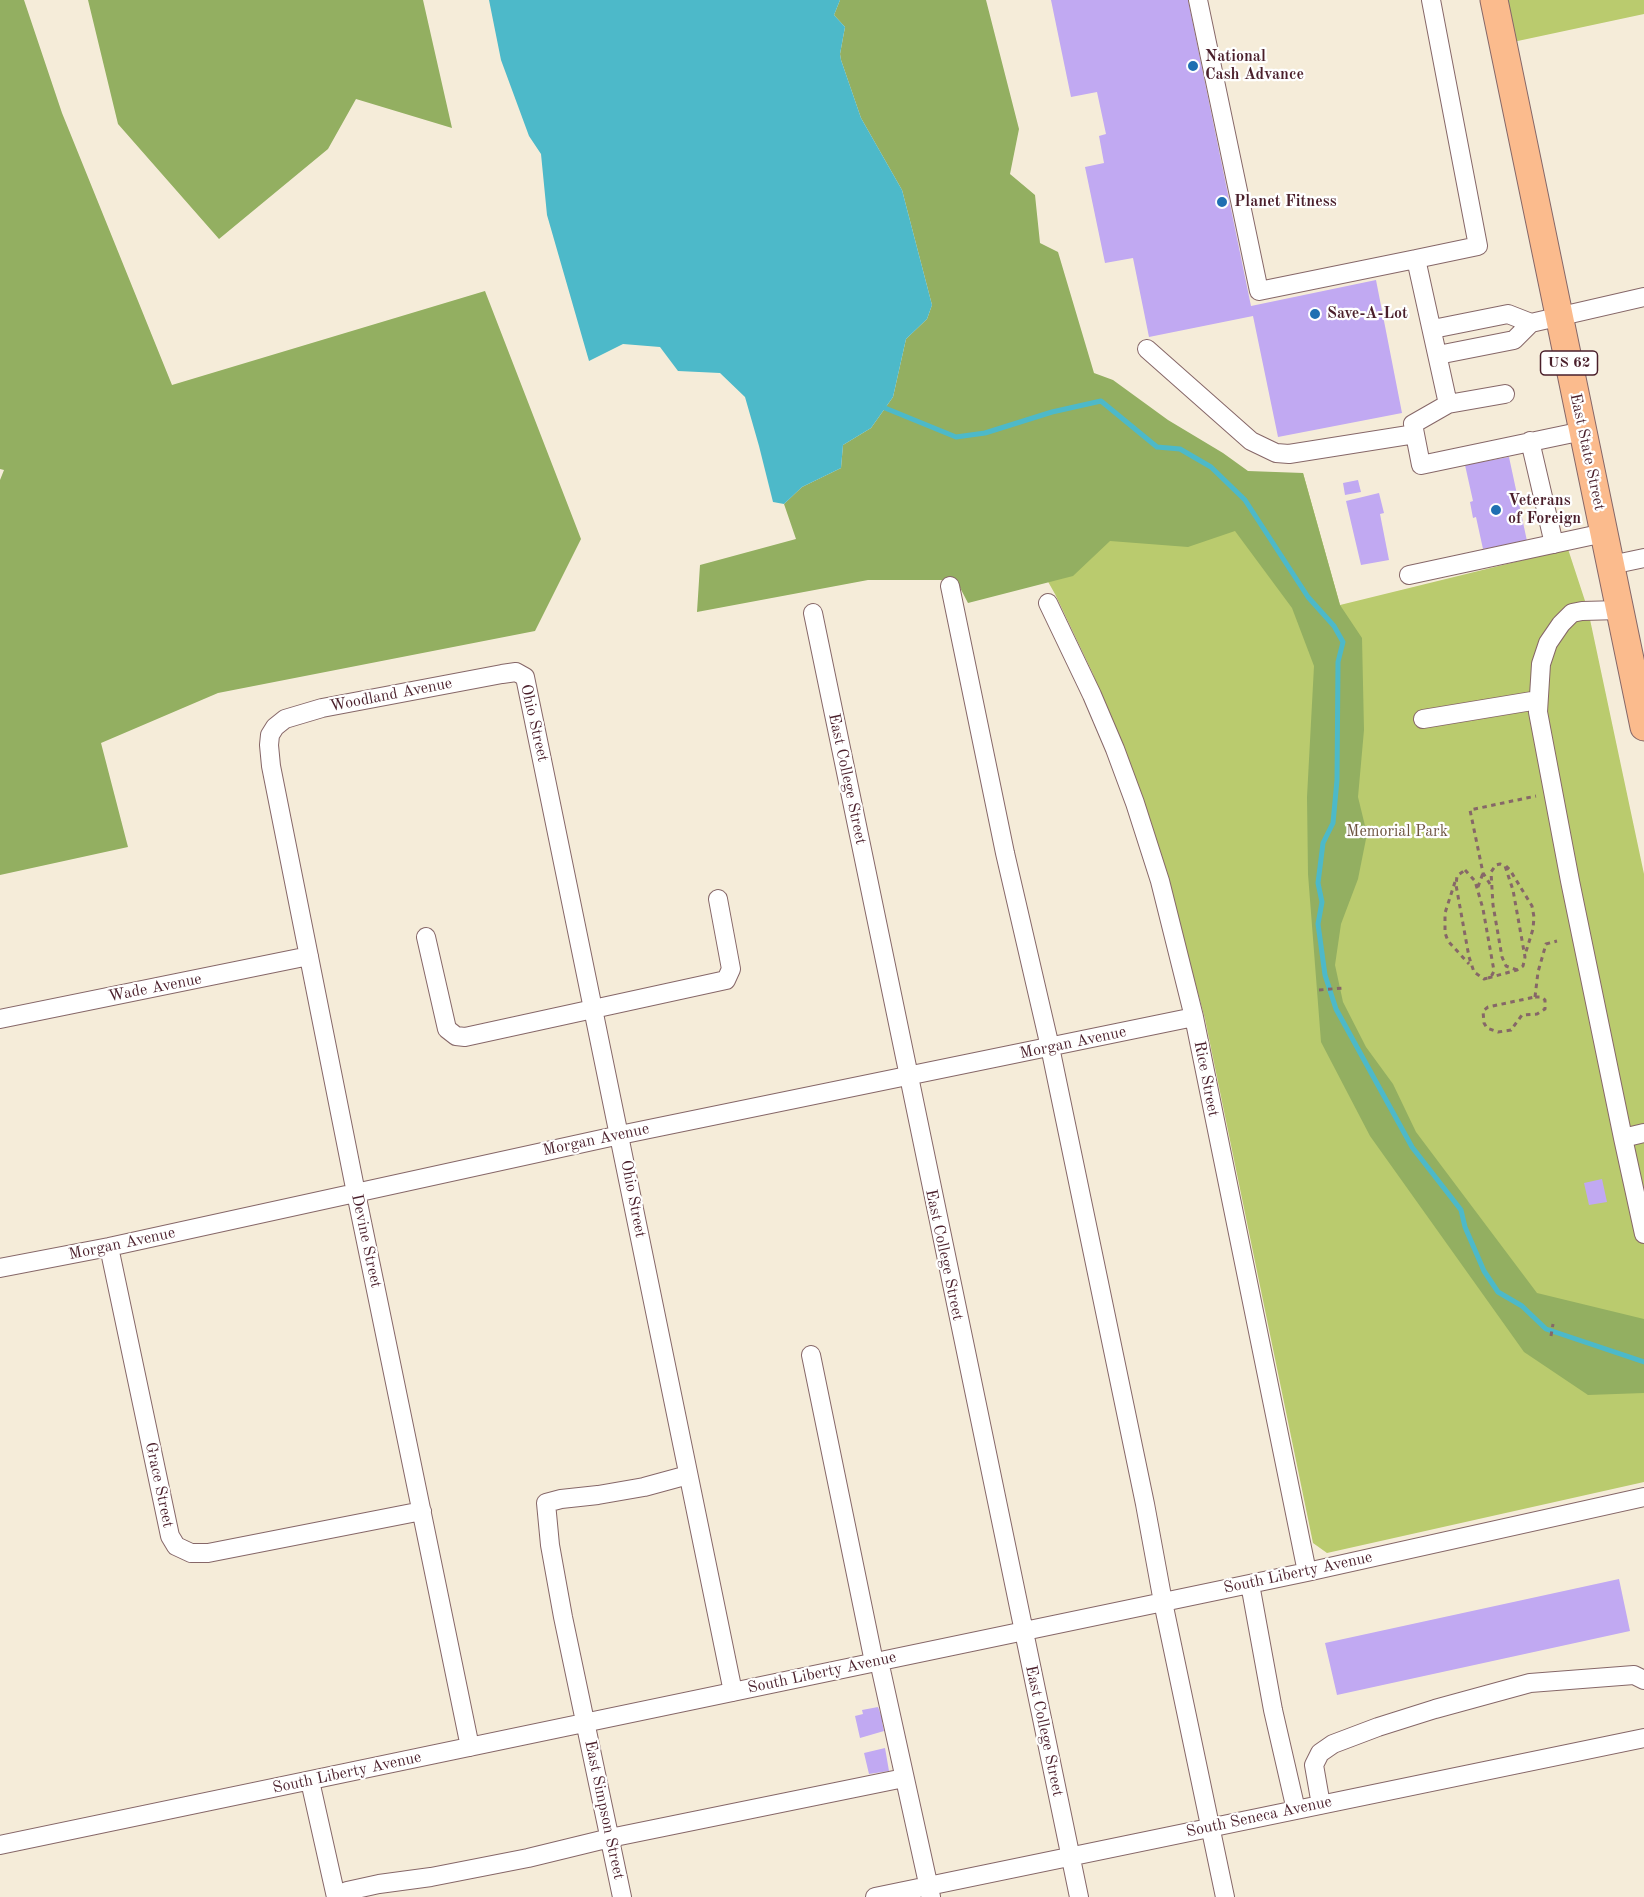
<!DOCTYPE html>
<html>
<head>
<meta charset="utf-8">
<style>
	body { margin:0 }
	canvas { display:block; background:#f5ecd9 }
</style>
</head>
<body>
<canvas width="1644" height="1897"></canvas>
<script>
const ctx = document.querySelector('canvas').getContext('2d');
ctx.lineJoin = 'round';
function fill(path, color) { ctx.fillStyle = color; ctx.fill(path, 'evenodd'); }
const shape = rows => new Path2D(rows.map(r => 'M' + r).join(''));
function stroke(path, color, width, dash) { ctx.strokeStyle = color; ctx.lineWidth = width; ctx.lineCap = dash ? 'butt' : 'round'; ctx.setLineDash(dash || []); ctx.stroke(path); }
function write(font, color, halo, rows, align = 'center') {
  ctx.font = font + ' "Old Standard TT",serif'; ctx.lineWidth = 4.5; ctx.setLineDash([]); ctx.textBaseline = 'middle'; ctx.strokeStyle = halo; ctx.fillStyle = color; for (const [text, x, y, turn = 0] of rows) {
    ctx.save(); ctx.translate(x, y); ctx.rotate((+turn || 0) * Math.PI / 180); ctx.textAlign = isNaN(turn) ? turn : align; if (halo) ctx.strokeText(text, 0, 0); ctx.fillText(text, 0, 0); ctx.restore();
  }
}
const green = shape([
	[1504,0,1644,0,1644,14,1513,42],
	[1303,473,1340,605,1568,549,1588,610,1644,874,1644,1482,1327,1553,1313,1543,1205,1019,1161,856,1093,674,1055,594,1020,532]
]);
const forest = shape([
	[0,0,24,0,62,113,172,385,485,291,581,539,535,631,218,693,101,743,128,847,0,875,0,480,4,470,0,469],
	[88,0,423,0,452,128,356,99,328,149,219,239,118,124],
	[840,0,986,0,1019,129,1010,174,1035,195,1040,243,1058,252,1094,373,1113,380,1168,420,1223,453,1248,471,1303,473,1340,605,1362,638,1364,730,1358,797,1367,834,1358,879,1341,924,1335,965,1343,1002,1366,1047,1393,1084,1416,1132,1537,1293,1644,1319,1644,1393,1588,1395,1524,1352,1370,1136,1321,1042,1308,874,1307,797,1314,666,1292,608,1235,531,1188,547,1110,541,1073,576,968,603,956,580,868,580,697,612,700,565,796,539,784,504,802,487,841,468,843,445,871,428,893,397,906,339,927,319,932,305,902,190,861,118,841,60,840,54,845,27,834,15]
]);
const water = shape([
	[489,0,840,0,834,15,845,27,840,54,841,60,861,118,902,190,932,305,927,319,906,339,893,397,871,428,843,445,841,468,802,487,784,504,773,502,759,446,745,397,720,373,678,371,660,347,623,344,589,361,547,215,541,154,529,136,501,60]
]);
const stream = shape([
	[882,403,885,408,956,437,985,433,1052,412,1101,401,1157,447,1180,449,1211,467,1245,500,1308,597,1334,626,1343,642,1338,662,1337,780,1333,823,1323,843,1318,883,1322,902,1318,924,1325,975,1336,1009,1412,1147,1461,1210,1465,1227,1484,1271,1498,1292,1522,1306,1546,1329,1644,1362]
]);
const building = shape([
	[1051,0,1188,0,1251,306,1376,280,1402,413,1278,437,1253,316,1149,337,1133,258,1105,263,1085,167,1104,163,1099,136,1106,134,1097,92,1071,97],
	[1509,457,1527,541,1483,549,1476,517,1473,518,1470,502,1473,501,1465,465],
	[1358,480,1361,492,1345,495,1343,483],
	[1379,493,1384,513,1380,514,1389,560,1361,565,1346,501],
	[1602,1179,1607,1202,1589,1205,1584,1183],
	[1619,1579,1630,1631,1337,1695,1325,1643],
	[878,1707,882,1718,884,1718,885,1722,882,1722,884,1731,860,1738,855,1716,863,1714,862,1710],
	[885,1748,889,1771,869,1774,864,1753]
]);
const path = shape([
	[1506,866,1510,870,1532,906,1534,917,1533,929,1525,955],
	[1465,870,1475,881,1483,909,1494,971,1492,975,1488,978,1484,979,1474,972,1469,957,1456,885,1457,876,1465,870],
	[1455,882,1445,913,1445,933,1448,941,1469,964],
	[1490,884,1483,873,1470,810,1536,796],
	[1478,887,1483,873],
	[1488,978,1517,970,1523,966,1525,957,1513,890,1505,866,1500,864,1496,865,1491,872,1493,905,1502,957,1506,966,1517,970],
	[1319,990,1343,988],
	[1535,997,1541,997,1545,1000,1545,1009,1537,1014,1522,1015,1511,1030,1498,1032,1487,1028,1484,1023,1483,1011,1488,1007,1535,997],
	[1535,997,1538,972,1546,944,1557,941],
	[1551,1336,1553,1324]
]);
const minor = shape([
	[1198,0,1259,291,1416,259],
	[1431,0,1478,246,1416,259,1448,404,1505,394],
	[1433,329,1508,314,1531,323],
	[1147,349,1251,441,1276,453,1289,454,1415,434],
	[1438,355,1514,340,1531,323,1644,297],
	[1448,404,1413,424,1421,465,1583,431],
	[1530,441,1554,544],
	[1611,565,1644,558],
	[1409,575,1604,533],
	[950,586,1005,853,1050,1047,1145,1504,1163,1602,1225,1897],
	[1048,603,1092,695,1115,749,1135,803,1160,881,1194,1017,1307,1572],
	[1620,610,1582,611,1572,613,1561,624,1548,643,1541,664,1538,712,1570,881,1623,1138,1644,1133],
	[813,613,1079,1897],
	[1423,719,1538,700],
	[426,937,447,1029,456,1036,465,1037,726,980,731,969,718,899],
	[0,1019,309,956],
	[1623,1138,1644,1234],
	[109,1247,170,1536,176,1546,191,1553,208,1553,422,1511],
	[0,1268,109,1247,620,1135,1194,1017],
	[811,1355,874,1662],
	[1250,1584,1273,1710,1296,1810],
	[879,1661,931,1897],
	[470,1747,356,1193,271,766,269,745,270,735,275,727,285,719,322,708,502,674,516,672,525,677,733,1692],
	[310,1781,336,1897],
	[1321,1805,1314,1765,1320,1753,1333,1744,1378,1727,1435,1709,1530,1683,1634,1675,1644,1680],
	[0,1845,1307,1572,1644,1497],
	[337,1897,347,1891,379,1884,431,1877,528,1858,610,1838,904,1778],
	[622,1897,563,1617,550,1545,546,1503,561,1499,598,1495,644,1487,688,1475],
	[875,1897,1644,1738]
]);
const highway = shape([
	[1494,0,1644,727]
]);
const markers = [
	[1193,66,6,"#1f6fb2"],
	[1222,202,6,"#1f6fb2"],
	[1315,314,6,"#1f6fb2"],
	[1496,510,6,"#1f6fb2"]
];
const shields = [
	[1569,363,57]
];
const shieldNames = [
	["US 62",1569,363]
];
const poiNames = [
	["National",1205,57],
	["Cash Advance",1205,75],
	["Planet Fitness",1234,202],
	["Save-A-Lot",1327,314],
	["Veterans",1508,501],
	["of Foreign",1508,519]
];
const streetNames = [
	["East State Street",1587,452,78],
	["Woodland Avenue",391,695,-11],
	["Ohio Street",534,723,77],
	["East College Street",847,779,78],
	["Wade Avenue",155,988,-11],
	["Morgan Avenue",1073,1043,-12],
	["Rice Street",1206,1079,79],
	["Morgan Avenue",596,1140,-12],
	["Ohio Street",633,1199,79],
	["Devine Street",366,1241,78],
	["Morgan Avenue",122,1244,-12],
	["East College Street",944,1255,78],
	["Grace Street",159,1485,78],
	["South Liberty Avenue",1298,1573,-12],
	["South Liberty Avenue",822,1673,-12],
	["East College Street",1044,1731,78],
	["South Liberty Avenue",347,1773,-12],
	["East Simpson Street",604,1810,78],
	["South Seneca Avenue",1259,1817,-12]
];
const parkNames = [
	["Memorial Park",1397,832]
];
fill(green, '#bacb6e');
fill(forest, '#93af61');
fill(water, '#4db9c9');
stroke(stream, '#4db9c9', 5);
fill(building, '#c1a9f2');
stroke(minor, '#866768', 20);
stroke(highway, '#866768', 29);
stroke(path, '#866768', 3, [4.5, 4.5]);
stroke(minor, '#fff', 18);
stroke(highway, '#fbbb8d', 27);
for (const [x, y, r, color] of markers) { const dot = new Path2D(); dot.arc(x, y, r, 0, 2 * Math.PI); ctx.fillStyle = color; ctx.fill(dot); stroke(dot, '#fff', 2); }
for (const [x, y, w] of shields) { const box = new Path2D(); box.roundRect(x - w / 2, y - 12, w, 24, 4.5); ctx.fillStyle = '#fff'; ctx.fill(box); stroke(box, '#4a1f2b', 1.5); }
write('bold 15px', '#4a1f2b', null, shieldNames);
write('bold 16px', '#4a1f2b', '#fff', poiNames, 'left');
write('16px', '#4a1f2b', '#fff', streetNames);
write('16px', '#6c533f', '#fff', parkNames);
</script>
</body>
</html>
